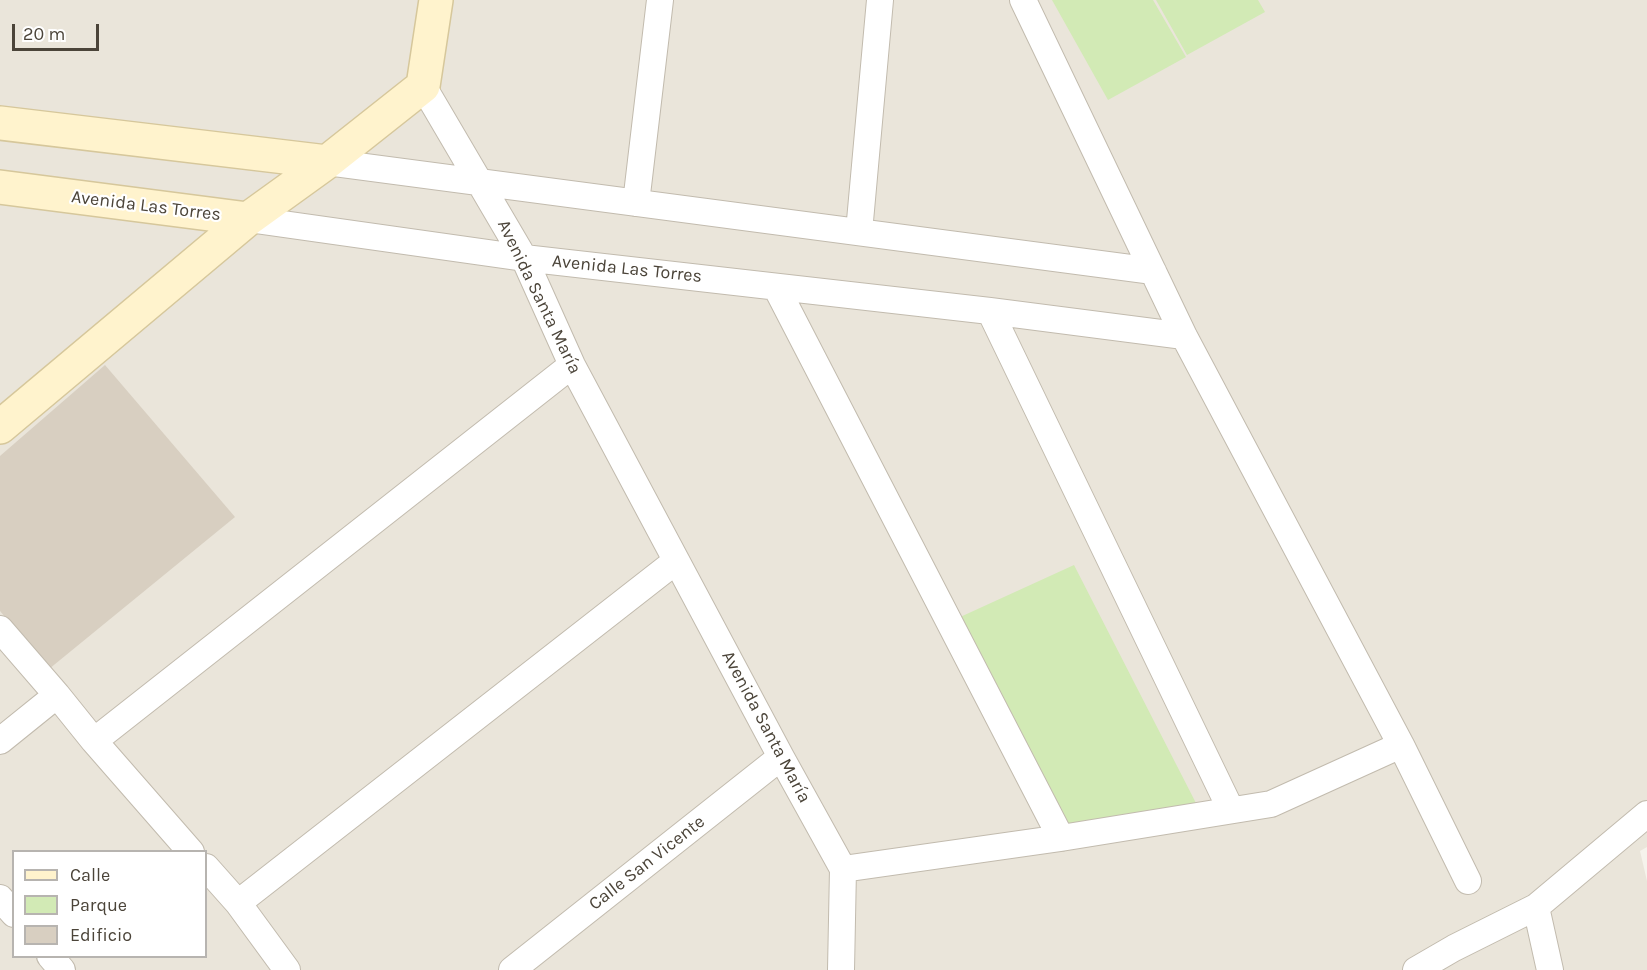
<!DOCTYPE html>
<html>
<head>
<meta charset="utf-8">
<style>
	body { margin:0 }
	#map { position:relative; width:1647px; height:970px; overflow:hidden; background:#f6f3ec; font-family:Karla,sans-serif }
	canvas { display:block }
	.legend { position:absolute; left:12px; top:850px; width:195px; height:108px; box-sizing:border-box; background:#fff; border:2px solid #b7b4b0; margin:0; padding:8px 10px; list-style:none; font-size:18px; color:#4b4439 }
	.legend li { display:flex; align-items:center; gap:12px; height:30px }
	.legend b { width:30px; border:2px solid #b7b4b0 }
	.scale { position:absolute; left:12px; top:24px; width:87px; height:27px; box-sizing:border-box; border:3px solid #4b4439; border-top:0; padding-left:8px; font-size:18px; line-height:21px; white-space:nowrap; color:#4b4439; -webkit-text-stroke:4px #fff; paint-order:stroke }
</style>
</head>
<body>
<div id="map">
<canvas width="1647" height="970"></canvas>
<ul class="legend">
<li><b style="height:8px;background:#fff3cd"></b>Calle</li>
<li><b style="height:16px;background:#d2eab5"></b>Parque</li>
<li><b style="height:16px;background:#d8cfc1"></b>Edificio</li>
</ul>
<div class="scale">20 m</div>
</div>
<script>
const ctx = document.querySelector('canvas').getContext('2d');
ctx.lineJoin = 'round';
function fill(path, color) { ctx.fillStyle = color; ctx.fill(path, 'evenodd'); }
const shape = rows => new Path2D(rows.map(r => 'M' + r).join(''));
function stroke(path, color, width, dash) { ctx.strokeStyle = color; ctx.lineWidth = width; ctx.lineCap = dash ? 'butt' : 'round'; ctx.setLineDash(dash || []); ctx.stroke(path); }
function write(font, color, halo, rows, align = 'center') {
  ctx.font = font + ' Karla,sans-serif'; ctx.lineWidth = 4.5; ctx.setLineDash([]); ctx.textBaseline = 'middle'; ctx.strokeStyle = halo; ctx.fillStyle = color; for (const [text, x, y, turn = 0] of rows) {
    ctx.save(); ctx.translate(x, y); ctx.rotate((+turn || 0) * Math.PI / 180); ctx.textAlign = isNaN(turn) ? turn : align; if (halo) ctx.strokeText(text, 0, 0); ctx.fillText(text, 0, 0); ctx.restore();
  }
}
const residential = shape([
	[0,0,1647,0,1647,847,1640,851,1647,881,1647,970,0,970],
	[14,852,206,852,206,956,14,956]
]);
const green = shape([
	[1052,0,1153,0,1186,57,1108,100],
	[1156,0,1258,0,1265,12,1187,55],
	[1074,565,1198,807,1066,827,958,618]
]);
const building = shape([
	[105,365,235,517,49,669,0,611,0,456]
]);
const street = shape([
	[1023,0,1184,336,1401,745,1468,881],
	[423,86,524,258,572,365,781,757,843,869,841,970],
	[327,162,1153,271],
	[636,203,660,0],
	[248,219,524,258,990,311,1184,336],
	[859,232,880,0],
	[776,287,1061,838],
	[990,311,1231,810],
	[0,629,57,695,94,741,191,852],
	[0,741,57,695],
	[94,741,572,365],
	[206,867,238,903,287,970],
	[843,869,1061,838,1271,804,1401,745],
	[0,898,14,914],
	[238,903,676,561],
	[1536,907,1550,970],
	[50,956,62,970],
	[512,970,781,757],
	[1416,970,1454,948,1536,907,1647,814]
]);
const secondary = shape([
	[0,123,327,162],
	[0,187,248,219],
	[0,427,248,219,327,162,423,86,436,0]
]);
const streetNames = [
	["Avenida Las Torres",146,206,7],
	["Avenida Las Torres",627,269,6],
	["Avenida Santa María",539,297,64],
	["Avenida Santa María",766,727,62],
	["Calle San Vicente",647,863,-38]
];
fill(residential, '#eae5da');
fill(green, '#d2eab5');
fill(building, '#d8cfc1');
stroke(street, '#c2bbae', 28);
stroke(secondary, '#d6c79b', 36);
stroke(street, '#fff', 26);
stroke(secondary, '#fff3cd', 33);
write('18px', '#4b4439', '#fff', streetNames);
</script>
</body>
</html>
